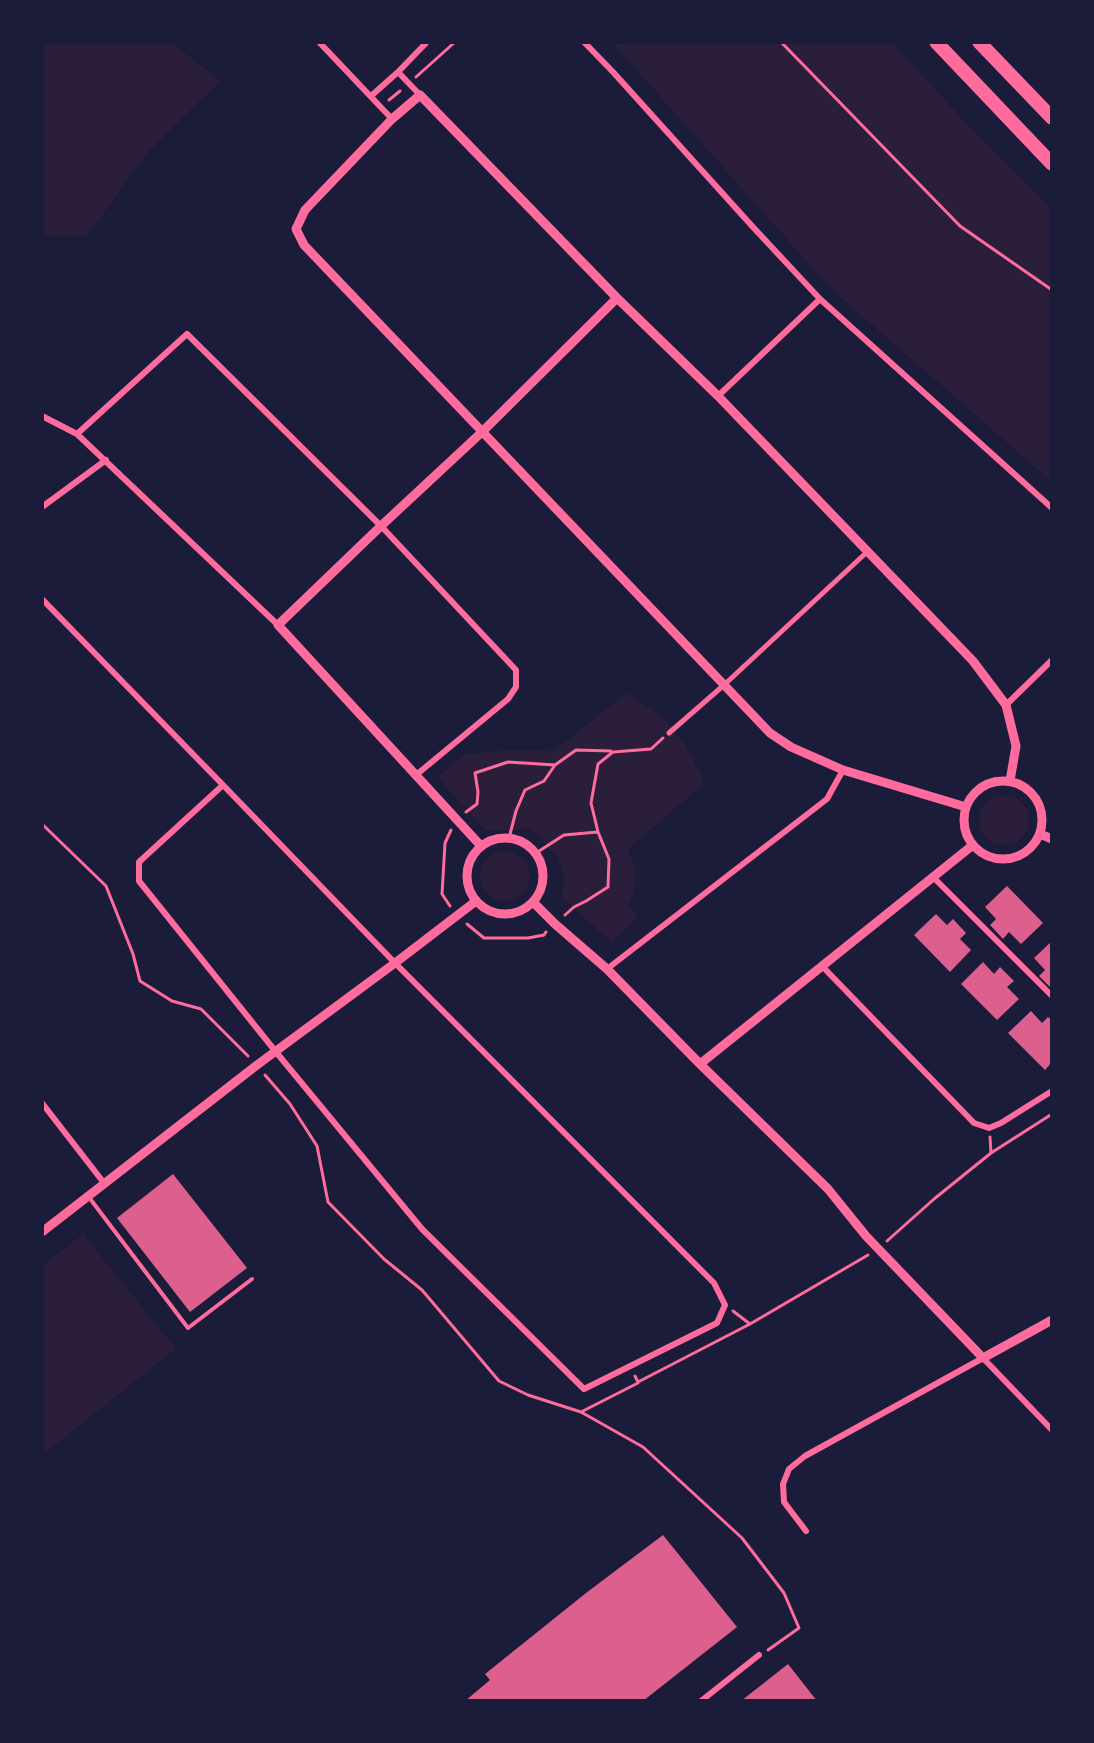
<!DOCTYPE html>
<html>
<head>
<meta charset="utf-8">
<style>
	body { margin:0 }
	#map { position:relative; width:1094px; height:1743px; overflow:hidden; background:#1b1b3a; font-family:Poppins,sans-serif }
	canvas { display:block }
	.frame { position:absolute; inset:0; border:44px solid #1b1b3a; pointer-events:none }
</style>
</head>
<body>
<div id="map">
<canvas width="1094" height="1743"></canvas>
<div class="frame"></div>
</div>
<script>
const ctx = document.querySelector('canvas').getContext('2d');
ctx.lineJoin = 'round';
function fill(path, color) { ctx.fillStyle = color; ctx.fill(path, 'evenodd'); }
const shape = rows => new Path2D(rows.map(r => 'M' + r).join(''));
function stroke(path, color, width, dash) { ctx.strokeStyle = color; ctx.lineWidth = width; ctx.lineCap = dash ? 'butt' : 'round'; ctx.setLineDash(dash || []); ctx.stroke(path); }
const green = shape([
	[42,42,171,42,220,81,147,153,87,236,42,236],
	[612,42,892,42,966,123,1052,209,1052,482,831,289],
	[627,693,662,716,685,744,705,783,628,849,635,868,634,892,627,906,638,916,612,943,562,897,564,879,558,858,538,835,528,829,486,831,437,777,465,754,512,750,554,751],
	'979 820a25 25 0 1 1 50 0a25 25 0 1 1-50 0Z',
	'480 876a25 25 0 1 1 50 0a25 25 0 1 1-50 0Z',
	[83,1234,176,1349,42,1455,42,1266]
]);
const building = shape([
	[1007,886,1043,923,1021,944,1009,932,1003,939,990,925,996,919,985,907],
	[936,914,947,925,953,919,966,933,960,939,971,950,950,972,914,935],
	[1052,941,1052,989,1039,976,1045,970,1034,958],
	[983,962,994,974,1000,967,1014,981,1007,987,1019,999,997,1020,961,984],
	[1031,1011,1042,1023,1048,1017,1052,1020,1052,1062,1045,1070,1008,1033],
	[173,1174,247,1268,190,1312,117,1218],
	[663,1535,737,1627,643,1701,465,1701,490,1680,485,1674,586,1593],
	[788,1664,817,1701,741,1701]
]);
const path = shape([
	[781,42,960,226,1052,290],
	[416,77,455,42],
	[389,100,400,91],
	[466,812,477,804,478,792,475,773,508,762,555,765],
	[42,824,106,886,133,954,140,981,172,1001,201,1009,248,1056],
	[509,838,516,811,525,790,544,781,555,765,576,750,611,751],
	[536,853,564,835,598,832],
	[450,906,442,894,445,843,451,830],
	[565,915,574,907,586,901,608,887,609,859,598,832,591,803,598,764,613,752,651,749,663,738],
	[467,924,484,938,528,938,544,935,546,932],
	[265,1075,290,1104,317,1146,328,1202,384,1259,422,1290,499,1381,528,1395,581,1412,643,1447,742,1538,784,1593,799,1628,768,1650],
	[990,1137,991,1153],
	[887,1241,934,1199,991,1153,1052,1114],
	[733,1311,750,1324],
	[635,1376,638,1382,750,1324,868,1255],
	[581,1412,638,1383]
]);
const service = shape([
	[88,1196,188,1328,252,1279]
]);
const pedestrian = shape([
	[669,733,724,685,868,551]
]);
const minor = shape([
	[319,42,392,119],
	[584,42,613,72,752,226,820,299,1052,508],
	[398,72,420,95],
	[371,96,398,72,427,42],
	[718,396,820,299],
	[42,416,77,434,278,625],
	[77,434,187,334,381,526,516,670,516,687,508,699,416,775],
	[42,507,106,460],
	[42,599,223,785,395,963,714,1283,725,1305,717,1323,584,1389,422,1229,276,1052,139,881,139,862,223,785],
	[1006,705,1052,660],
	[933,877,1052,996],
	[822,966,974,1123,989,1128,1001,1123,1052,1091],
	[607,969,827,799,843,770],
	[42,1103,104,1183],
	[806,1531,784,1502,783,1484,789,1469,805,1456,983,1358,1052,1430],
	[701,1701,759,1655]
]);
const tertiary = shape([
	'964 820a39 39 0 1 1 78 0a39 39 0 1 1-78 0Z',
	[966,807,843,770,791,747,770,733,304,245,296,229,305,210,392,119,420,95,617,298,718,396,973,661,1006,705,1016,746,1010,781],
	[1040,834,1052,839],
	'467 876a38 38 0 1 1 76 0a38 38 0 1 1-76 0Z',
	[481,846,278,625,381,526,482,432,617,298],
	[533,902,555,924,607,969,700,1064,828,1189,866,1236,983,1358,1052,1320],
	[700,1064,973,845],
	[42,1232,257,1065,395,963,476,901]
]);
const motorway = shape([
	[936,42,1052,164],
	[979,42,1052,118]
]);
fill(green, '#2a1e3b');
fill(building, '#dd5f8e');
stroke(path, '#ff6b9d', 3);
stroke(service, '#ff6b9d', 4);
stroke(pedestrian, '#ff6b9d', 5);
stroke(minor, '#ff6b9d', 6);
stroke(tertiary, '#ff6b9d', 9);
stroke(motorway, '#ff6b9d', 14);
</script>
</body>
</html>
